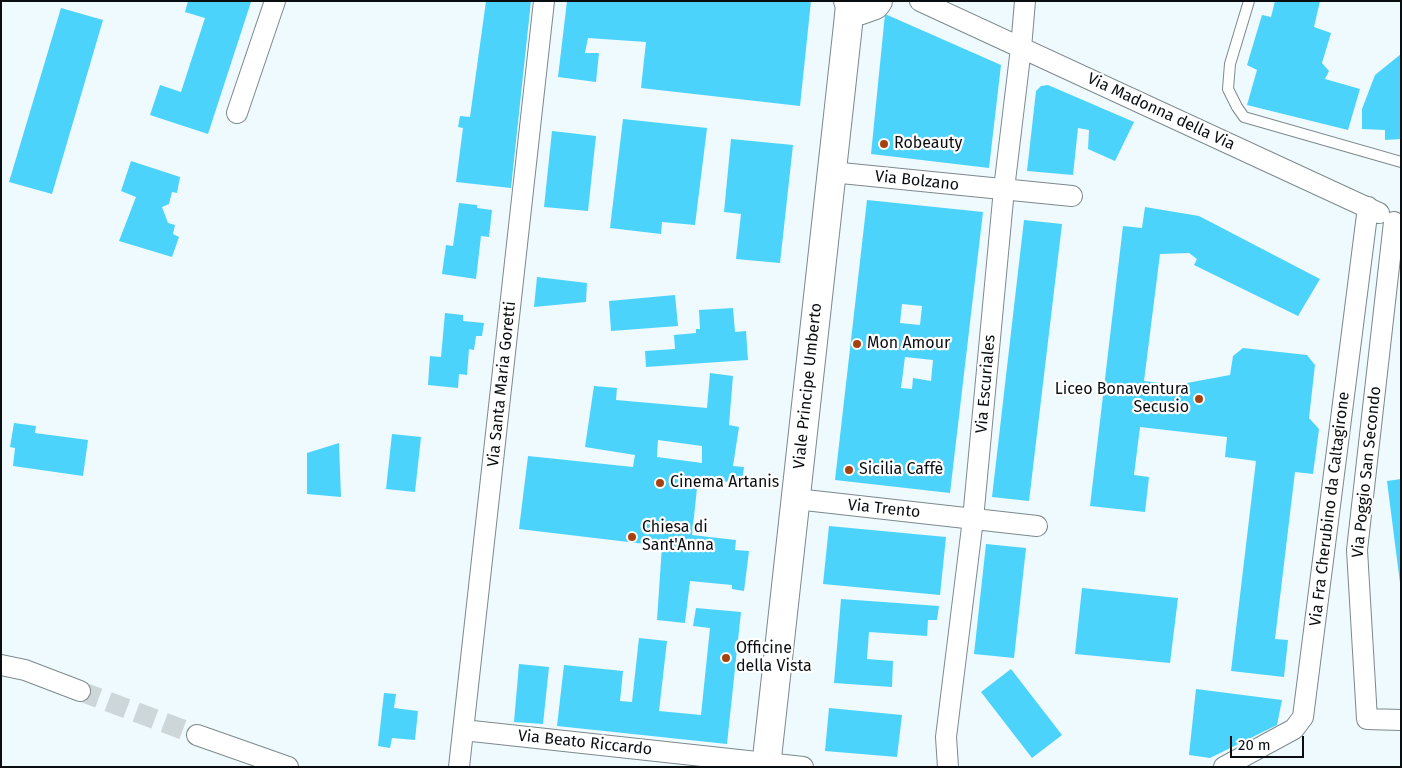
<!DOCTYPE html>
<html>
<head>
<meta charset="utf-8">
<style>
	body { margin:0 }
	#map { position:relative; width:1402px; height:768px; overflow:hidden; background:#effafe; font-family:"Fira Sans",sans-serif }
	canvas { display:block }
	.frame { position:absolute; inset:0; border:2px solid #0a0e10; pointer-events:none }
	.scale { position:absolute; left:1230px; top:736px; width:74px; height:22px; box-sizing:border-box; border:2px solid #0a0e10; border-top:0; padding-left:6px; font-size:15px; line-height:18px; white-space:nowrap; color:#0a0e10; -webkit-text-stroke:4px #fff; paint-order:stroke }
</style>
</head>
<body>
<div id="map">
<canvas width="1402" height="768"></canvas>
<div class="frame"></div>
<div class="scale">20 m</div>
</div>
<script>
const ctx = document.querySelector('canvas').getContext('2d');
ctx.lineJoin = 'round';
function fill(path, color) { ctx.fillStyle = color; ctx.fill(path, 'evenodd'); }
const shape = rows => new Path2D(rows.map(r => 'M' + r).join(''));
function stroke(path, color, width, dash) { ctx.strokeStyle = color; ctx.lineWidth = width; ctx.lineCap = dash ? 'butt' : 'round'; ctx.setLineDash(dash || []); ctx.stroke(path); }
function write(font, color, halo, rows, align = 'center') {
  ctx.font = font + ' "Fira Sans",sans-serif'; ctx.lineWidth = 4.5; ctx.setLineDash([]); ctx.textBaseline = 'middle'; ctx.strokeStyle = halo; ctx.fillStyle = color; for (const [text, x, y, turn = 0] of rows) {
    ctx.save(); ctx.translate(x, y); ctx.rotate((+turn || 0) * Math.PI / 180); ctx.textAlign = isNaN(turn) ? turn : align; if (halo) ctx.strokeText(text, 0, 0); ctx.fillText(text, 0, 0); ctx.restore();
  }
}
const building = shape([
	[188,1,251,2,208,134,150,115,160,85,181,92,205,18,185,12],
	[486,1,531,1,511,188,456,182,463,128,458,127,460,116,470,117],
	[567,1,811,1,800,106,641,88,646,42,588,38,585,53,599,53,596,82,558,77],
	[1275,1,1320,1,1314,27,1331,33,1322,63,1329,71,1325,79,1360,89,1348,130,1247,105,1257,70,1247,65,1262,15,1271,17],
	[61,8,103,20,52,194,9,182],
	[885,14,1001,65,989,168,871,154],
	[1401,54,1401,139,1385,140,1385,130,1362,129,1362,109,1375,75],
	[1048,85,1134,122,1115,161,1088,149,1089,130,1078,128,1073,175,1027,171,1036,91,1041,86],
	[623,119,707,128,695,225,662,222,661,234,610,228],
	[552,131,596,136,588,211,544,207],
	[731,139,793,145,780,263,736,259,741,214,724,212],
	[131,161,180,177,177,193,172,192,169,204,162,207,168,223,175,225,173,234,179,237,172,257,119,241,136,197,121,191],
	[867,200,983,212,950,493,835,480],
	[902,304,922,306,920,325,900,323],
	[905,357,933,360,931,381,913,378,912,389,901,388],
	[459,203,477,205,477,208,492,210,489,237,481,236,476,279,442,274,446,245,453,246],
	[1145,207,1199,216,1320,279,1298,316,1194,265,1197,259,1189,253,1160,254,1144,381,1176,385,1230,375,1233,356,1243,348,1307,355,1315,365,1309,418,1319,429,1313,474,1295,472,1275,639,1288,640,1284,677,1231,671,1256,461,1225,457,1227,437,1140,427,1134,475,1149,477,1145,512,1090,506,1123,226,1142,228],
	[1024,220,1062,224,1029,501,992,497],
	[537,277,587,283,586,302,534,307],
	[675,295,678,326,611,331,609,301],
	[733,308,735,332,746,331,748,360,646,367,645,351,675,349,674,335,696,333,696,329,700,329,699,310],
	[445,313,463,315,463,321,484,323,482,336,476,336,474,350,469,349,467,375,459,374,458,388,428,385,430,356,441,357],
	[710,373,733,376,729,425,739,427,733,466,744,467,742,483,698,479,692,535,736,540,735,550,749,551,744,591,732,589,732,585,690,581,685,623,657,620,662,546,519,529,528,456,633,467,635,455,585,447,594,386,617,388,616,400,707,408],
	[658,440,702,446,702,463,657,457],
	[14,423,36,426,35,433,88,440,83,476,13,466,15,448,10,447],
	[392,434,421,437,415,492,386,489],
	[339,443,341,497,307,494,307,453],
	[1401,479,1401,583,1400,583,1387,481],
	[829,526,946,537,940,595,823,584],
	[986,544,1026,548,1014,658,974,654],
	[1082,588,1178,598,1170,663,1075,654],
	[841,599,939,606,937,620,928,620,927,636,869,632,867,659,893,661,892,687,834,683],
	[696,608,741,612,727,744,557,726,564,665,623,671,620,701,632,702,639,638,667,641,659,711,701,715,710,628,693,626],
	[519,664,549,667,543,724,514,722],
	[1011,669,1062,735,1032,758,981,692],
	[1196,689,1282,700,1277,725,1210,758,1189,755],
	[384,693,396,694,394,708,418,711,415,740,392,738,390,748,378,746],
	[829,708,902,715,897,757,825,751]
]);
const minorTunnel = shape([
	[80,691,197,735]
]);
const service = shape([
	[1249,1,1230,64,1228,89,1237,107,1244,117,1401,162]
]);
const minor = shape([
	[920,1,1379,213],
	[237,113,275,1],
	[831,172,1072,196],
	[1394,222,1357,550,1367,719,1401,720],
	[796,499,1037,526],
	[1,665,25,670,80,691],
	[463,730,803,767],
	[197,735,288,767],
	[459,767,544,1],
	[948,767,946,737,973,519,1004,189,1021,48,1025,1],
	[1224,767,1294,729,1303,717,1368,207]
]);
const secondary = shape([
	[850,5,861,10,875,5,878,1],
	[766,767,848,25,850,5,848,1]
]);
const markers = [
	[884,144,5,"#a64110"],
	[857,344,5,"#a64110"],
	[1199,399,5,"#a64110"],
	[849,470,5,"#a64110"],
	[660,483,5,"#a64110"],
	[632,537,5,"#a64110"],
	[726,658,5,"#a64110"]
];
const streetNames = [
	["Via Madonna della Via",1161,112,25],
	["Via Bolzano",917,181,6],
	["Via Santa Maria Goretti",502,384,-84],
	["Via Escuriales",986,384,-85],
	["Viale Principe Umberto",808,386,-84],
	["Via Poggio San Secondo",1367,472,-84],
	["Via Trento",884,509,6],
	["Via Fra Cherubino da Caltagirone",1330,509,-83],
	["Via Beato Riccardo",585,743,6]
];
const poiNames = [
	["Robeauty",894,144],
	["Mon Amour",867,344],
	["Liceo Bonaventura",1189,390,"right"],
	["Secusio",1189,408,"right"],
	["Sicilia Caffè",859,470],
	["Cinema Artanis",670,483],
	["Chiesa di",642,528],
	["Sant'Anna",642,546],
	["Officine",736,649],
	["della Vista",736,667]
];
fill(building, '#4bd3fb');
stroke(minorTunnel, '#cdd7da', 20, [20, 10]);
stroke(service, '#7c898d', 12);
stroke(minor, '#7c898d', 22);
stroke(secondary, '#7c898d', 30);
stroke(service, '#fff', 10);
stroke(minor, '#fff', 20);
stroke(secondary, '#fff', 28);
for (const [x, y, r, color] of markers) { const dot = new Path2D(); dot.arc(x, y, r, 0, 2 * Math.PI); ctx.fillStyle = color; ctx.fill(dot); stroke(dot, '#fff', 2); }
write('16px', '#0a0e10', '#fff', streetNames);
write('16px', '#0a0e10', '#fff', poiNames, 'left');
</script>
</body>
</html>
